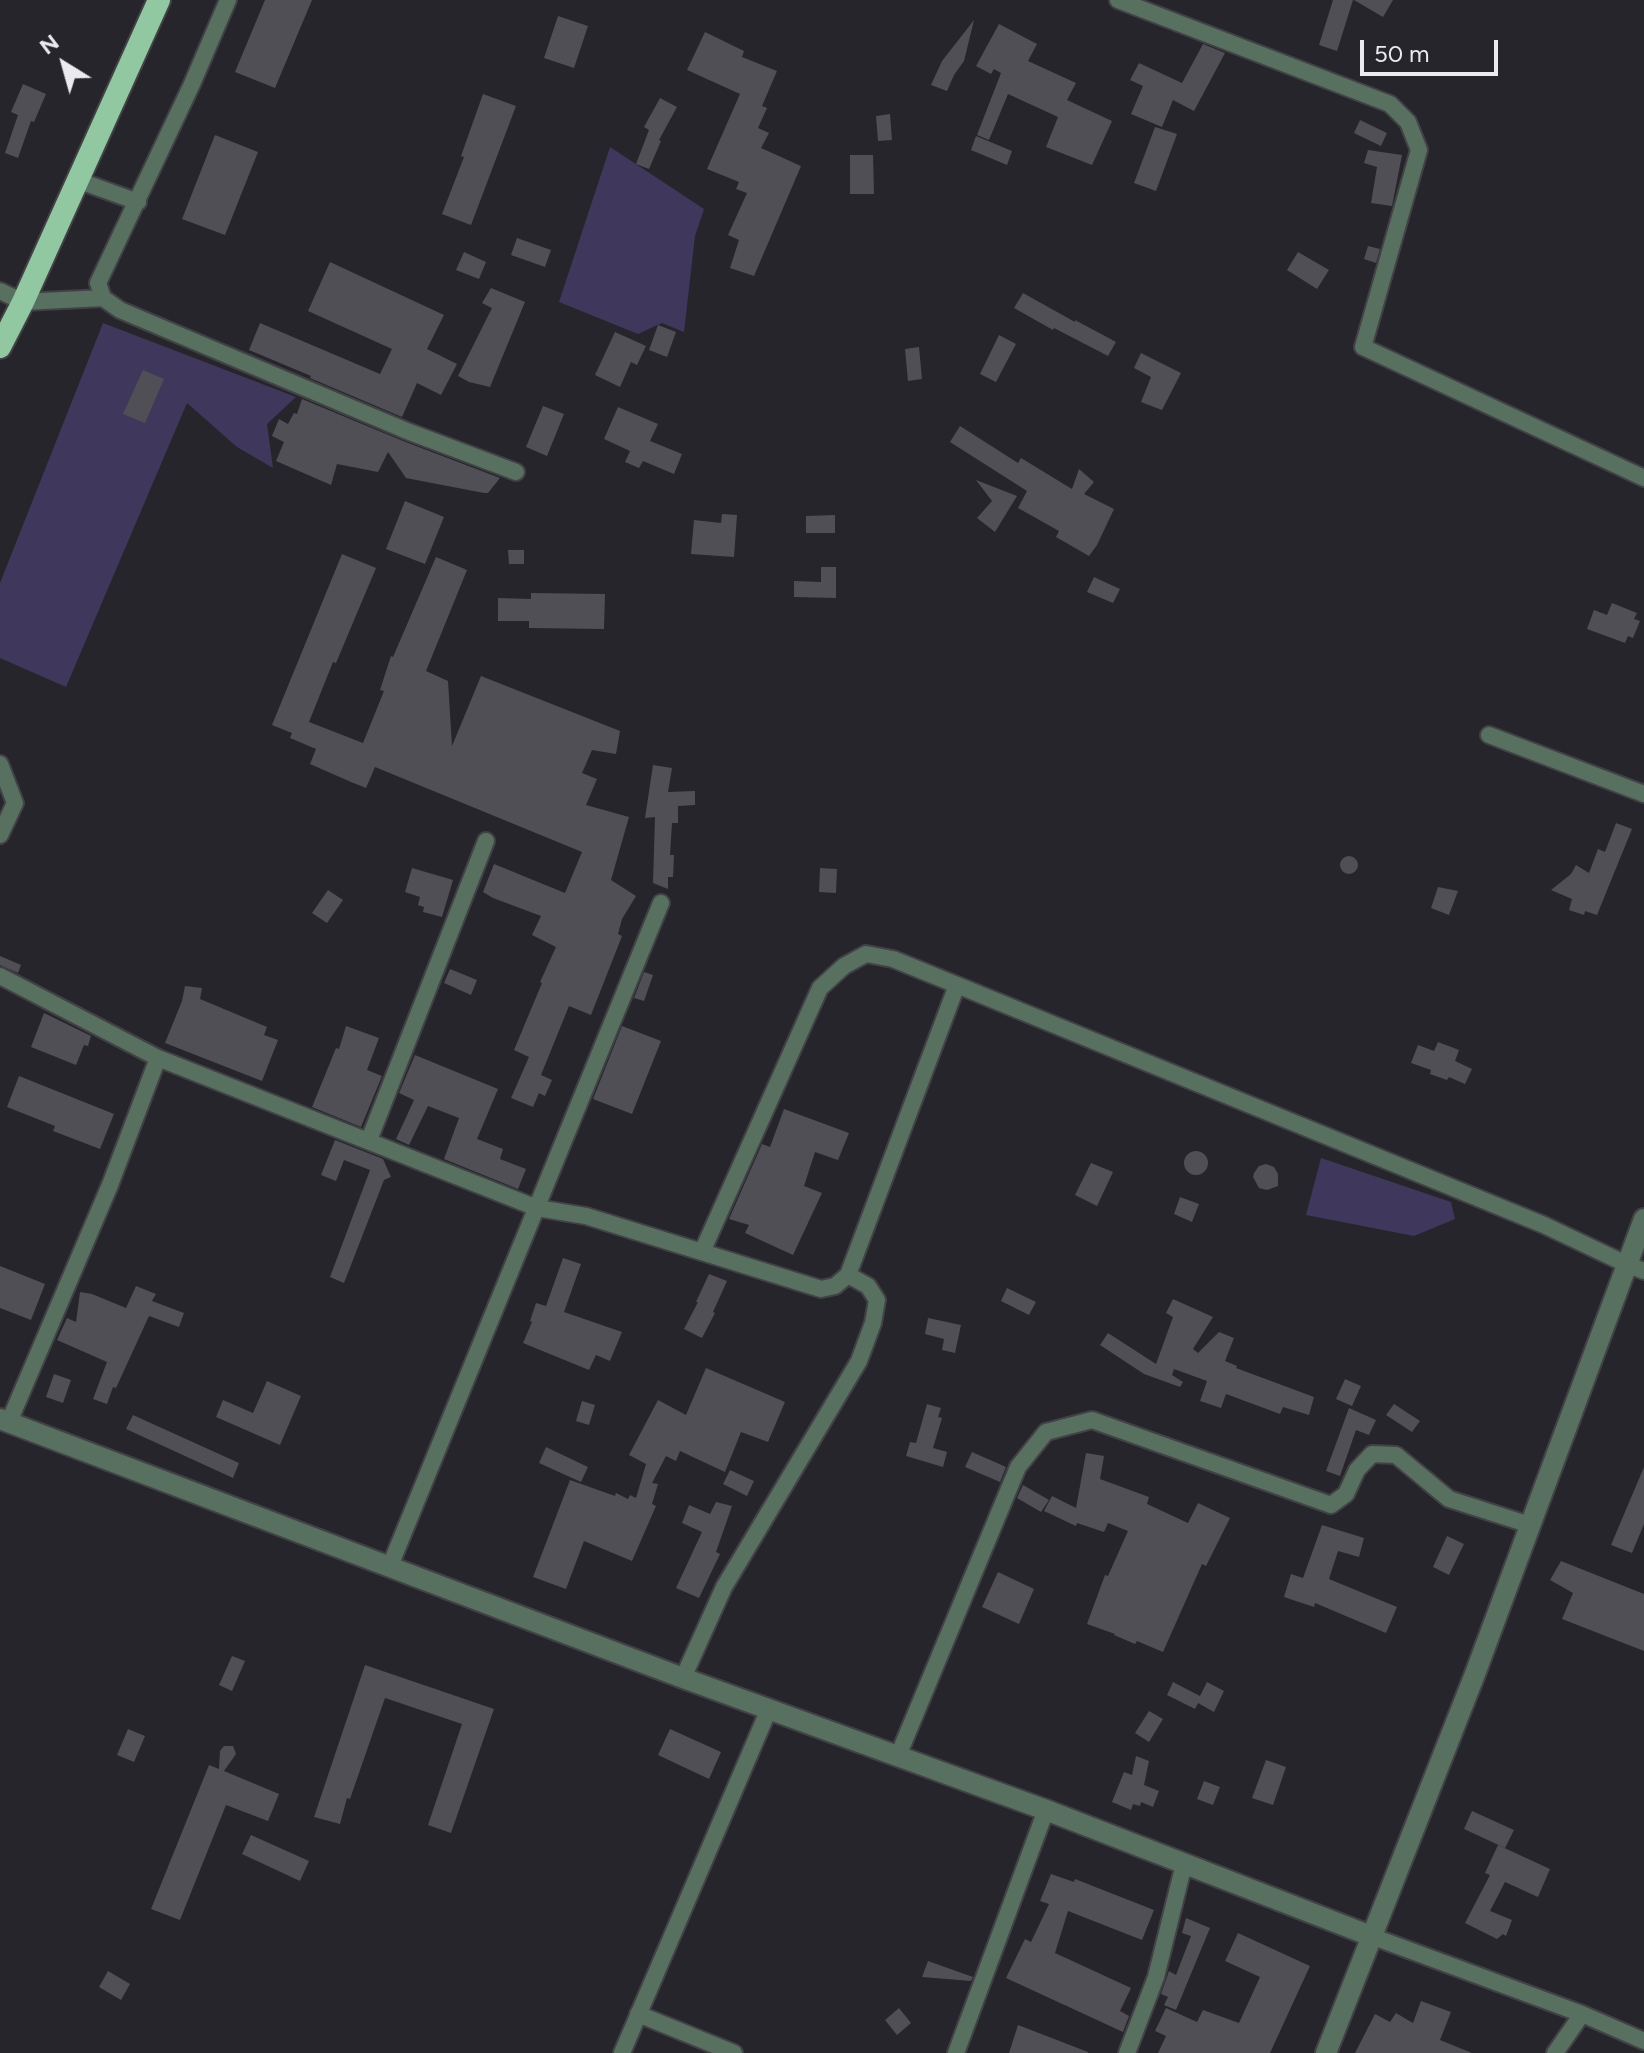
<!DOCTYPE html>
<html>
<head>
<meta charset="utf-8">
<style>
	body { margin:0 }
	#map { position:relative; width:1644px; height:2053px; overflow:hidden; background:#26252b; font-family:Figtree,sans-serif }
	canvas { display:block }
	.north { position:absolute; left:24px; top:24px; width:80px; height:80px; -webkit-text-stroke:6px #26252b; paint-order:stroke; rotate:323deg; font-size:22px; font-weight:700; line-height:32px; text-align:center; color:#ebeaee }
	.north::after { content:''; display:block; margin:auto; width:28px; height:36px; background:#ebeaee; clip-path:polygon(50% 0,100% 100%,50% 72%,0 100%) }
	.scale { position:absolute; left:1360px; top:40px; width:138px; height:36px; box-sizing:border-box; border:4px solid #ebeaee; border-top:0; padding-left:10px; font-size:24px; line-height:28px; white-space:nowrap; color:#ebeaee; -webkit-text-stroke:6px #26252b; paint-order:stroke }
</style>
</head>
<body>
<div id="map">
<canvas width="1644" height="2053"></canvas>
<div class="north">N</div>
<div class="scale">50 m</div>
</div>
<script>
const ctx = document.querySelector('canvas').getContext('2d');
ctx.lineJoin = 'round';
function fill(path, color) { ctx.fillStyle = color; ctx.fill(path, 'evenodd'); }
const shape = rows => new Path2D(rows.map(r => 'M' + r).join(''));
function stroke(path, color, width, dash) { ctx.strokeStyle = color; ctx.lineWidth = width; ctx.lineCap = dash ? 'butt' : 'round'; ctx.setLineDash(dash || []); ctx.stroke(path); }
const green = shape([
	[610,147,704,209,695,236,684,332,662,323,638,334,559,302],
	[103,323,296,397,267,424,273,468,237,447,187,403,66,687,0,658,0,583],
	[1321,1158,1451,1202,1455,1219,1414,1236,1306,1215]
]);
const building = shape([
	[265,0,312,0,275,88,235,72],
	[1333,0,1353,0,1337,51,1319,45],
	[1354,0,1393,0,1383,17],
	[558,16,588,26,574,68,544,58],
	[974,20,964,61,954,75,947,91,931,85,942,61],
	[999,24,1037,44,1028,61,1076,83,1067,100,1112,121,1092,165,1046,147,1058,117,1008,94,989,140,977,135,1001,73,994,69,991,74,976,66],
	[705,32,744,51,742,57,777,71,762,106,767,108,758,128,769,133,761,148,801,166,754,276,730,268,739,240,728,235,747,193,736,189,739,182,707,169,740,94,687,70],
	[1203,44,1225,53,1194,111,1173,100,1162,127,1131,114,1143,86,1130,80,1139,63,1182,83],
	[23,84,46,94,34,122,31,121,18,158,5,153,18,115,11,112],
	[483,94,516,106,471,225,442,214,464,157,461,156],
	[660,98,677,107,659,140,661,141,649,169,636,164,649,130,644,127],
	[890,114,892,140,878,141,876,116],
	[1360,120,1387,133,1381,146,1354,133],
	[1155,127,1177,134,1156,191,1134,183],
	[215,135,258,152,225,235,182,219],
	[976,136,1012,151,1007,165,971,150],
	[1368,150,1402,155,1392,206,1371,203,1377,167,1364,163],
	[850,155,873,155,874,194,850,194],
	[517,238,551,250,545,267,511,255],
	[1368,246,1380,249,1376,263,1364,259],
	[464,252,486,262,479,279,456,270],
	[1298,252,1329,270,1317,289,1287,270],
	[330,262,444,315,427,349,457,364,441,395,417,383,402,417,310,378,311,376,249,350,260,323,380,374,392,349,308,311],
	[491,288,525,302,490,387,469,382,458,376,492,308,482,303],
	[1023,293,1075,322,1075,320,1116,342,1108,356,1054,328,1053,330,1014,308],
	[658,325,676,332,667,357,649,350],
	[615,332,646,346,637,365,631,362,620,387,595,375],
	[999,335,1016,344,996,382,980,374],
	[919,347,922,379,908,381,905,349],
	[1141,353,1181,373,1162,410,1141,402,1151,377,1134,368],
	[143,370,164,379,145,423,123,414],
	[302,399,403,441,500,478,488,493,484,493,406,478,388,452,378,472,337,464,331,485,276,461,284,442,272,436,279,419,288,424,294,413,297,414],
	[543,406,564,414,547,456,526,447],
	[618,407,658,424,650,441,682,454,674,474,643,461,639,468,625,462,630,451,604,439],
	[960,426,1018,463,1021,458,1072,489,1079,469,1094,482,1084,494,1114,509,1097,545,1089,556,1056,537,1059,531,1018,508,1027,491,950,442],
	[976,480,1017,496,995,532,977,518,992,501],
	[405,501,444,517,425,564,386,549],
	[722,514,737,515,734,557,691,554,694,520,721,523],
	[835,515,835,533,806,533,806,516],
	[508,550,524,550,524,564,509,564],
	[342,554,376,568,336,663,333,662,309,722,363,743,384,691,380,690,391,656,393,657,436,557,467,570,426,671,448,681,452,746,481,676,620,731,616,754,592,750,582,773,597,779,586,805,629,817,611,880,636,896,622,919,618,934,622,936,591,1015,569,1006,541,1075,552,1080,545,1096,539,1093,533,1107,511,1098,529,1057,514,1050,542,983,540,982,556,947,532,935,541,916,493,898,483,892,494,864,565,893,582,852,375,767,366,788,351,782,310,764,316,749,290,738,292,733,272,725],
	[821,567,836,567,836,598,794,597,794,581,821,582],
	[1094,577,1120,589,1113,603,1087,592],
	[531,593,605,594,604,629,529,628,529,621,498,621,498,598,531,599],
	[1612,603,1637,613,1634,619,1640,621,1633,638,1628,636,1625,643,1587,629,1594,610,1607,615],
	[653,765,672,768,668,792,695,791,695,805,678,806,678,823,672,823,670,855,674,855,673,877,668,877,668,889,653,883,655,817,645,818],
	[1616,823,1632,829,1597,915,1585,911,1584,915,1569,910,1572,899,1551,890,1571,874,1576,865,1589,873,1598,849,1605,852],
	'1340 865a9 9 0 1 1 18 0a9 9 0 1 1-18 0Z',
	[412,868,453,880,442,917,423,912,424,907,418,905,420,897,405,892],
	[820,868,837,869,836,893,819,892],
	[1438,887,1458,891,1449,915,1431,908],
	[328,890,343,900,327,923,312,913],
	[0,956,21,965,18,973,0,965],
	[450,969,477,980,471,995,444,983],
	[644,972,653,975,644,1001,634,998],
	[185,986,202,988,200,999,267,1027,264,1035,278,1040,262,1081,165,1043,182,1001],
	[44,1013,91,1036,88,1046,84,1045,76,1065,31,1047],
	[346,1026,379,1038,367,1070,382,1076,361,1127,312,1107,336,1048,339,1049],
	[622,1026,661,1041,632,1114,593,1099],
	[1438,1042,1459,1050,1455,1061,1472,1069,1465,1084,1449,1077,1447,1080,1430,1074,1431,1070,1411,1063,1418,1045,1434,1051],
	[415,1055,498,1089,477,1139,503,1149,500,1159,526,1169,518,1189,444,1159,459,1118,428,1106,409,1145,396,1139,414,1100,399,1093],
	[19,1076,114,1114,100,1149,53,1131,55,1126,7,1107],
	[784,1109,849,1133,838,1160,815,1152,804,1186,822,1193,793,1255,745,1233,749,1225,729,1219,762,1144,770,1147],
	[335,1140,383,1159,391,1177,384,1180,344,1283,330,1277,370,1170,344,1160,336,1181,321,1175],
	'1184 1163a12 12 0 1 1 24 0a12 12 0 1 1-24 0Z',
	[1091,1163,1113,1172,1097,1206,1075,1195],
	[1266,1164,1274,1167,1278,1174,1278,1186,1267,1190,1259,1188,1253,1177,1254,1173,1259,1166],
	[1180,1197,1199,1204,1192,1222,1174,1214],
	[563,1258,581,1264,564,1312,622,1332,610,1361,596,1355,589,1370,523,1343,532,1322,530,1321,536,1303,546,1306],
	[0,1266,45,1284,31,1320,0,1308],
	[709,1274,727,1281,713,1312,715,1313,702,1338,684,1329,698,1302,696,1302],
	[136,1286,156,1294,152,1301,184,1313,179,1327,149,1316,116,1388,113,1387,107,1404,93,1399,107,1362,57,1340,67,1318,76,1322,80,1292,92,1294,126,1308],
	[1007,1288,1036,1302,1029,1315,1001,1301],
	[1173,1299,1213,1317,1193,1349,1198,1353,1219,1332,1234,1338,1225,1361,1237,1366,1236,1368,1314,1397,1309,1415,1283,1407,1280,1414,1226,1394,1221,1408,1200,1401,1207,1381,1174,1369,1172,1375,1183,1382,1180,1387,1144,1374,1100,1345,1108,1333,1156,1364,1173,1317,1166,1313],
	[928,1318,961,1325,955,1353,942,1350,944,1339,925,1334],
	[706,1368,785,1402,768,1442,741,1432,725,1472,680,1451,676,1461,666,1456,652,1483,658,1484,652,1504,656,1506,632,1561,584,1541,566,1589,533,1577,570,1480,615,1496,616,1493,628,1499,630,1495,636,1498,646,1464,629,1455,658,1400,686,1415],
	[54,1374,71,1380,63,1403,46,1397],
	[1345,1379,1361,1386,1352,1406,1336,1399],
	[267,1381,301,1396,280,1445,216,1417,223,1400,253,1413],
	[582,1401,595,1405,589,1425,576,1421],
	[927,1404,941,1408,938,1417,942,1418,933,1448,947,1452,943,1467,906,1456,910,1442,916,1443],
	[1394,1404,1420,1421,1412,1432,1386,1415],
	[1349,1408,1376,1420,1369,1435,1356,1430,1340,1476,1326,1471],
	[133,1415,239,1463,233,1478,126,1429],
	[546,1447,588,1467,581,1482,539,1463],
	[972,1452,1006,1467,1000,1482,965,1467],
	[1086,1453,1104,1456,1100,1479,1149,1497,1147,1504,1188,1523,1198,1503,1230,1518,1206,1566,1202,1564,1163,1652,1137,1641,1135,1644,1114,1635,1115,1634,1087,1624,1105,1575,1108,1576,1128,1531,1108,1523,1104,1532,1077,1523,1076,1526,1044,1511,1052,1496,1076,1508],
	[1644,1467,1644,1524,1632,1553,1611,1545],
	[730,1470,754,1481,747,1496,723,1484],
	[1023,1485,1049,1500,1041,1512,1017,1498],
	[716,1502,732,1506,716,1552,720,1554,699,1598,676,1588,702,1532,682,1523,689,1505,710,1514],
	[1322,1525,1364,1538,1359,1557,1338,1551,1329,1579,1397,1607,1386,1633,1315,1603,1314,1607,1284,1597,1291,1574,1303,1578],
	[1447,1536,1464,1544,1449,1575,1433,1567],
	[1561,1561,1644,1594,1644,1651,1562,1619,1573,1593,1550,1580],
	[998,1572,1034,1589,1019,1624,982,1607],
	[232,1656,245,1661,232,1691,219,1685],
	[365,1665,494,1709,451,1833,428,1825,462,1724,385,1698,350,1799,347,1798,340,1824,314,1817],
	[1173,1682,1200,1696,1207,1682,1224,1691,1214,1712,1198,1703,1195,1709,1167,1695],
	[1149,1711,1163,1719,1149,1742,1135,1733],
	[128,1729,145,1736,134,1762,117,1755],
	[670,1729,721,1752,709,1779,658,1755],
	[224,1746,233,1746,236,1754,224,1771,279,1794,268,1821,226,1805,180,1920,151,1909,209,1765,219,1769,220,1751],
	[1136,1756,1149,1761,1144,1785,1159,1791,1153,1807,1141,1802,1140,1806,1133,1804,1131,1810,1112,1802,1124,1772,1132,1775],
	[1266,1760,1286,1767,1273,1805,1252,1798],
	[1204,1781,1220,1787,1213,1805,1197,1799],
	[1472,1811,1514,1830,1505,1848,1464,1829],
	[251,1835,309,1861,300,1881,242,1854],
	[1498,1845,1550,1869,1538,1897,1505,1882,1490,1911,1512,1920,1506,1936,1503,1934,1497,1939,1465,1923,1490,1875,1485,1873],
	[1051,1874,1074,1882,1075,1879,1154,1910,1142,1940,1068,1911,1055,1953,1131,1988,1120,2011,1129,2016,1123,2032,1006,1978,1025,1939,1031,1942,1049,1904,1040,1901],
	[1186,1918,1210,1928,1176,2010,1164,2005,1168,1997,1161,1994,1169,1971,1176,1975,1191,1936,1182,1933],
	[1238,1933,1310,1966,1270,2053,1158,2053,1166,2036,1155,2031,1166,2008,1197,2022,1203,2010,1239,2023,1260,1977,1225,1961],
	[928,1961,973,1977,971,1981,922,1977],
	[108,1971,130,1984,121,2000,99,1987],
	[1421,2001,1451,2012,1440,2040,1472,2053,1355,2053,1375,2014,1390,2022,1396,2013,1413,2023],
	[899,2008,911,2023,897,2035,885,2020],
	[1018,2025,1088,2052,1088,2053,1009,2053]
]);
const minor = shape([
	[228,0,192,84,98,283,103,298,120,310,407,431,516,472],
	[1118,0,1390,104,1408,122,1419,150,1363,347,1644,478],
	[77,180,138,202],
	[0,291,23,302,103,298],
	[1489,735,1644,794],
	[0,764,15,803,0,835],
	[0,976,158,1058,110,1185,9,1422],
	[158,1058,537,1208,586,1216,821,1289,835,1286,848,1275,868,1286,877,1300,873,1323,859,1361,724,1587,683,1678],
	[369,1140,486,841],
	[702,1252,820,988,844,966,866,954,893,959,957,985,1544,1225,1626,1264,1644,1271],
	[848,1275,957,985],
	[390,1566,661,903],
	[898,1756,1018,1467,1046,1432,1092,1420,1331,1505,1346,1494,1357,1470,1372,1454,1396,1455,1449,1499,1530,1525],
	[1371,1936,1582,2014,1644,2041],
	[638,2014,734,2053],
	[622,2053,769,1709],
	[956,2053,1046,1810],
	[1127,2053,1156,1977,1184,1864],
	[1555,2053,1582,2014]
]);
const tertiary = shape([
	[0,1419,683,1678,1046,1810,1371,1936],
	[1326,2053,1475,1674,1644,1219]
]);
const trunk = shape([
	[0,347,23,302,159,0]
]);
fill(green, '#40375c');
fill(building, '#504f55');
stroke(minor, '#424146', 20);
stroke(tertiary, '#424146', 24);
stroke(trunk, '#424146', 26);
stroke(minor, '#58705f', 16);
stroke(tertiary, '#58705f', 20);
stroke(trunk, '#91c8a2', 22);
</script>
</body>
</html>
